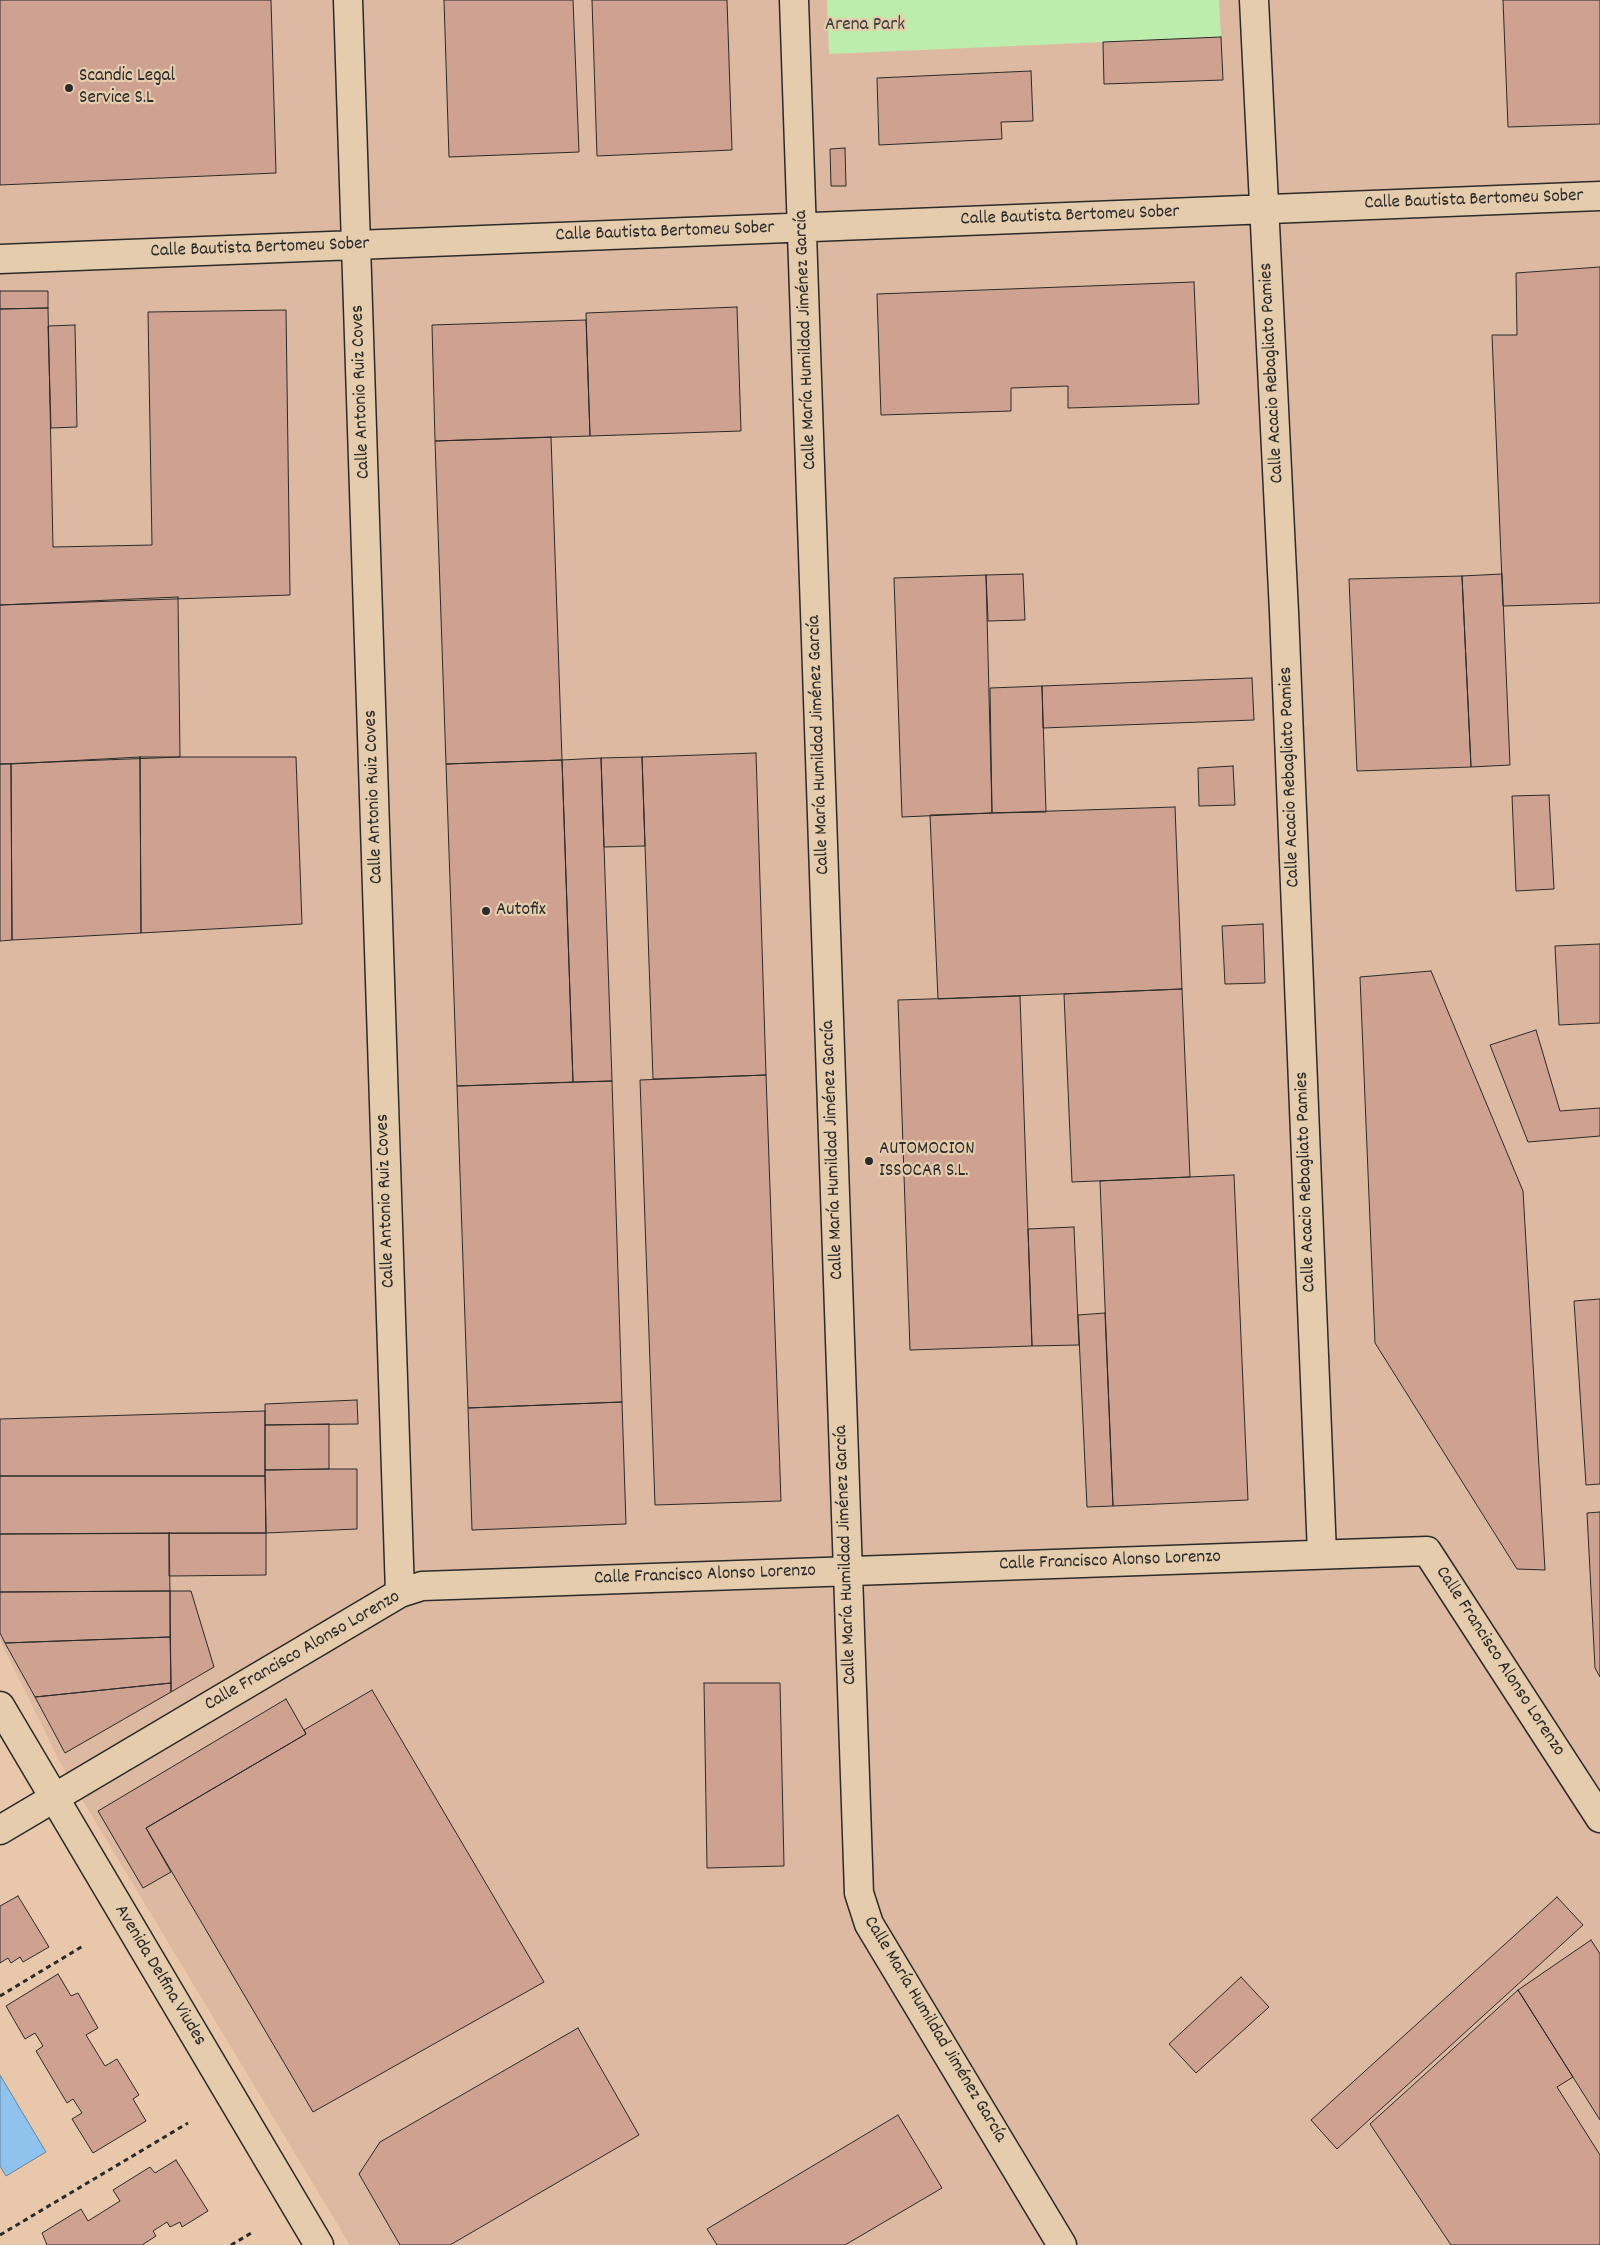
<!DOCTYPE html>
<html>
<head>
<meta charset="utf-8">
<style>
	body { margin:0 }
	canvas { display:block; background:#e9c7ab }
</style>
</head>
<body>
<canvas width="1600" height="2245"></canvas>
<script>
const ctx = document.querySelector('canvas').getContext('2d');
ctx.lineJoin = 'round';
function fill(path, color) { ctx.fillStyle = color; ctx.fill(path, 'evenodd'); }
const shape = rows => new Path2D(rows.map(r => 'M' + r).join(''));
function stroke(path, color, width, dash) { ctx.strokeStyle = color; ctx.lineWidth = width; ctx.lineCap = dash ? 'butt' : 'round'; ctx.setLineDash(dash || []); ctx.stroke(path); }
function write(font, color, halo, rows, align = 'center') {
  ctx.font = font + ' Dekko,sans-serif'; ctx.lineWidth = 4.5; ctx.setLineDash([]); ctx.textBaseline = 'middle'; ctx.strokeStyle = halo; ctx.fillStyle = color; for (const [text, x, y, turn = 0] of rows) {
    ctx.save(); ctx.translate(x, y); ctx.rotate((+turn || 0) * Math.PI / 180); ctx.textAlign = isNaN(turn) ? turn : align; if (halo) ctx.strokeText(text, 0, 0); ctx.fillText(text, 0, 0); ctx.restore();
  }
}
const built = shape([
	[0,0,1600,0,1600,2245,350,2245,59,1761,0,1640]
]);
const green = shape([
	[827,0,1219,0,1221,37,829,54]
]);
const water = shape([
	[0,2075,46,2152,6,2176,0,2166,0,2075]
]);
const building = shape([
	[0,0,271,0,276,173,0,185,0,0],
	[444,0,573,0,579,152,449,157,444,0],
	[592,0,727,0,732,150,597,156,592,0],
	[1503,0,1600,0,1600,124,1508,127,1503,0],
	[1221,37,1223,80,1104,84,1103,42,1221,37],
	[1031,71,1033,121,1001,122,1002,139,879,145,877,78,1031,71],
	[845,148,846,186,831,186,830,149,845,148],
	[1600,267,1600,603,1503,606,1492,335,1517,335,1516,273,1600,267],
	[1194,282,1199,404,1068,408,1068,386,1011,388,1011,411,881,415,877,294,1194,282],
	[0,291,48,291,48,308,0,309,0,291],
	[737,307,741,431,590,436,586,313,737,307],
	[48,308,53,547,152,545,148,312,286,310,290,595,0,605,0,309,48,308],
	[586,320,590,436,435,441,432,325,586,320],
	[75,325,77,427,51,428,48,326,75,325],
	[551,437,562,760,446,764,435,441,551,437],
	[1023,574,1025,620,988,621,986,575,1023,574],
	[1502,574,1510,765,1471,767,1462,576,1502,574],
	[986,575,992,813,902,817,894,578,986,575],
	[1462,576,1471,767,1357,771,1349,579,1462,576],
	[178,597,180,757,0,764,0,605,178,597],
	[1252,678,1254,720,1043,728,1042,686,1252,678],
	[1042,686,1046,812,992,813,990,688,1042,686],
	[756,753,766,1075,653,1079,642,757,756,753],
	[140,757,296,757,302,924,141,933,140,757],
	[140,757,141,933,12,940,11,764,140,757],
	[642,757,645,846,604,847,601,758,642,757],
	[601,758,612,1081,573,1082,562,760,601,758],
	[562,760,573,1082,457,1086,446,764,562,760],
	[0,764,11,764,12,940,0,941,0,764],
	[1233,766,1235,805,1199,806,1198,768,1233,766],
	[1549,795,1554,889,1516,891,1512,796,1549,795],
	[1175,807,1182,989,938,999,930,815,1175,807],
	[1263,924,1265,983,1225,984,1222,926,1263,924],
	[1600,944,1600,1023,1559,1025,1555,946,1600,944],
	[1431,971,1523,1191,1545,1570,1517,1569,1375,1343,1360,977,1431,971],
	[1182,989,1190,1177,1072,1182,1064,994,1182,989],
	[1020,996,1032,1346,910,1350,898,1000,1020,996],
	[1536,1030,1560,1111,1600,1108,1600,1136,1528,1142,1490,1045,1536,1030],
	[766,1075,781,1501,655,1505,640,1080,766,1075],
	[612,1081,622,1402,468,1408,457,1086,612,1081],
	[1234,1175,1248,1500,1113,1506,1100,1181,1234,1175],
	[1074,1227,1079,1345,1032,1346,1028,1229,1074,1227],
	[1600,1299,1600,1484,1586,1485,1574,1301,1600,1299],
	[1105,1313,1113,1506,1087,1507,1078,1315,1105,1313],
	[357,1400,358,1424,265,1425,265,1404,357,1400],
	[622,1402,626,1524,472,1530,468,1408,622,1402],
	[265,1411,265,1476,0,1476,0,1419,265,1411],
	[329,1424,329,1469,265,1470,265,1425,329,1424],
	[329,1469,357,1469,357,1529,266,1533,265,1470,329,1469],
	[0,1476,265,1476,266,1533,0,1534,0,1476],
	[1600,1512,1600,1677,1595,1668,1587,1513,1600,1512],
	[169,1533,170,1591,0,1592,0,1534,169,1533],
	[169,1533,266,1533,266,1575,169,1576,169,1533],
	[170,1591,170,1637,5,1643,0,1633,0,1592,170,1591],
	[170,1591,191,1591,214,1667,171,1692,170,1591],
	[170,1637,171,1683,35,1697,5,1643,170,1637],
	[171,1683,171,1692,65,1753,35,1697,171,1683],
	[704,1683,780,1683,784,1866,707,1868,704,1683],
	[372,1690,544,1982,313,2112,146,1828,306,1734,304,1730,372,1690],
	[286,1699,306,1734,146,1828,171,1872,143,1888,98,1811,286,1699],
	[18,1896,49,1947,23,1962,20,1957,11,1963,8,1958,0,1963,0,1906,18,1896],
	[1557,1897,1583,1925,1337,2149,1311,2120,1557,1897],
	[1591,1940,1600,1954,1600,2120,1518,1990,1591,1940],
	[58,1974,71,1996,78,1993,98,2028,86,2035,105,2066,117,2059,139,2095,133,2099,146,2121,93,2153,72,2119,82,2113,73,2099,67,2103,36,2051,43,2046,35,2033,25,2039,6,2006,58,1974],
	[1241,1977,1269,2007,1196,2073,1169,2044,1241,1977],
	[1518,1990,1573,2077,1557,2087,1600,2155,1600,2245,1451,2245,1370,2124,1518,1990],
	[578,2028,639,2135,450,2245,400,2245,359,2174,380,2142,578,2028],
	[898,2115,942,2188,845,2245,717,2245,707,2229,898,2115],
	[176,2160,208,2211,182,2227,180,2222,170,2227,167,2222,153,2231,156,2236,142,2245,47,2245,42,2233,81,2209,88,2221,120,2201,113,2190,150,2167,155,2173,176,2160]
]);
const path = shape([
	[0,1996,83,1946],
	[0,2235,188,2123],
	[231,2245,253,2232]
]);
const street = shape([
	[348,0,400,1593],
	[794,0,859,1893,869,1924,1062,2245],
	[1254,0,1284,612,1322,1554],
	[0,259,1600,196],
	[0,1830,400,1593,422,1586,1427,1551,1600,1818]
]);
const secondary = shape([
	[0,1706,319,2245]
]);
const markers = [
	[69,88,5,"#2b2b2b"],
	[486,911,5,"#2b2b2b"],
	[869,1161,5,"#2b2b2b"]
];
const parkNames = [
	["Arena Park",865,26]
];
const poiNames = [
	["Scandic Legal",79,77],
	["Service S.L",79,99],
	["Autofix",496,911],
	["AUTOMOCION",879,1150],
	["ISSOCAR S.L.",879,1172]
];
const streetNames = [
	["Calle Bautista Bertomeu Sober",1474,201,-2],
	["Calle Bautista Bertomeu Sober",1070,217,-2],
	["Calle Bautista Bertomeu Sober",665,233,-2],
	["Calle Bautista Bertomeu Sober",260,249,-2],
	["Calle María Humildad Jiménez García",807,340,-92],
	["Calle Acacio Rebagliato Pamies",1273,373,-93],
	["Calle Antonio Ruiz Coves",362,392,-92],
	["Calle María Humildad Jiménez García",820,745,-92],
	["Calle Acacio Rebagliato Pamies",1291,777,-92],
	["Calle Antonio Ruiz Coves",375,797,-92],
	["Calle María Humildad Jiménez García",834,1150,-92],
	["Calle Acacio Rebagliato Pamies",1307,1182,-92],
	["Calle Antonio Ruiz Coves",387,1201,-92],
	["Calle María Humildad Jiménez García",847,1555,-92],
	["Calle Francisco Alonso Lorenzo",1110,1562,-2],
	["Calle Francisco Alonso Lorenzo",705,1576,-2],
	["Calle Francisco Alonso Lorenzo",303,1652,-30],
	["Calle Francisco Alonso Lorenzo",1499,1662,57],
	["Avenida Delfina Viudes",159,1976,59],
	["Calle María Humildad Jiménez García",934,2030,59]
];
fill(built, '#ddb9a1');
fill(green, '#bdedac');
fill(water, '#8fc2ec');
stroke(water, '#67869f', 1);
fill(building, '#cea190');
stroke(building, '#2b2b2b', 1);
stroke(street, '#2b2b2b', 31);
stroke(secondary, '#2b2b2b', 31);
stroke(path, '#2b2b2b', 3, [5, 4]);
stroke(street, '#e5ccad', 28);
stroke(secondary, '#e5ccad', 28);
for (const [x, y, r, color] of markers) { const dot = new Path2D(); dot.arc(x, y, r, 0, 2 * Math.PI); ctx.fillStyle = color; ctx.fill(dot); stroke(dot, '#e5ccad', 2); }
write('19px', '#3a3e38', '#e5ccad', parkNames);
write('19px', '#2b2b2b', '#e5ccad', poiNames, 'left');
write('19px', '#2b2b2b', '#e5ccad', streetNames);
</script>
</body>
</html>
